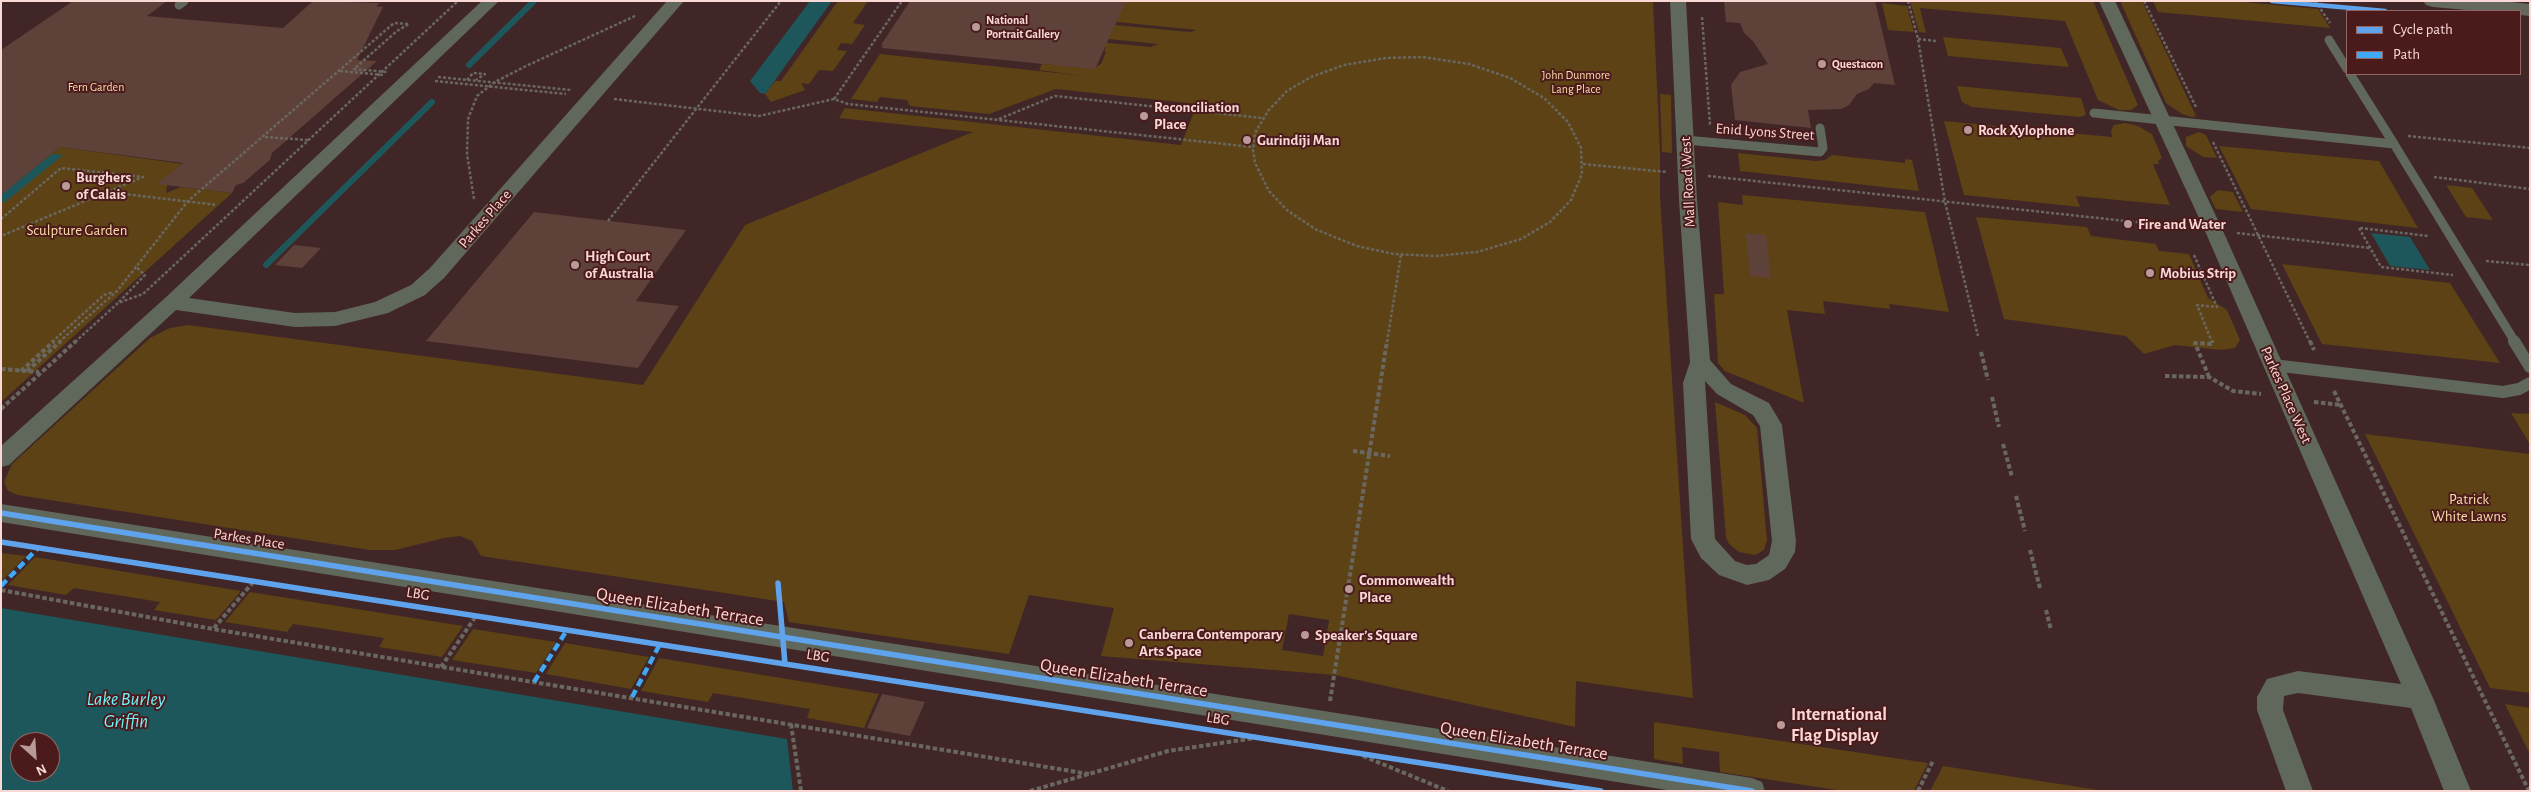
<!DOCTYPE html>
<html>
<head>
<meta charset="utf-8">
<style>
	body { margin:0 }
	#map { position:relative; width:2531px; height:792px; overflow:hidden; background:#402626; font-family:"Alegreya Sans",sans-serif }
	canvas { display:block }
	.frame { position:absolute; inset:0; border:2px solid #f9d8d6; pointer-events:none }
	.legend { position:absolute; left:2346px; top:10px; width:175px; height:65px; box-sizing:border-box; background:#4b1b1c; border:1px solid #916766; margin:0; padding:6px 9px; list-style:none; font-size:15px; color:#f9d8d6 }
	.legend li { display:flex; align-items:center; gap:10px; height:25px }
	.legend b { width:25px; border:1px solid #916766 }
	.north { position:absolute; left:10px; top:732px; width:50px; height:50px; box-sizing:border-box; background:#4b1b1c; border:1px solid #916766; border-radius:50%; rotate:154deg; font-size:14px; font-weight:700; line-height:20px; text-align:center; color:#f9d8d6 }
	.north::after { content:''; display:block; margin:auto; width:18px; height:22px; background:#b89a98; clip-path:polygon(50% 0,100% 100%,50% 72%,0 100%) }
</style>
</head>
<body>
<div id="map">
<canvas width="2531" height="792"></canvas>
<div class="frame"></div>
<ul class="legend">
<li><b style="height:6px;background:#60a3ed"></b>Cycle path</li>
<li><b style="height:6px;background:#3fa9f5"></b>Path</li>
</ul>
<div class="north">N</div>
</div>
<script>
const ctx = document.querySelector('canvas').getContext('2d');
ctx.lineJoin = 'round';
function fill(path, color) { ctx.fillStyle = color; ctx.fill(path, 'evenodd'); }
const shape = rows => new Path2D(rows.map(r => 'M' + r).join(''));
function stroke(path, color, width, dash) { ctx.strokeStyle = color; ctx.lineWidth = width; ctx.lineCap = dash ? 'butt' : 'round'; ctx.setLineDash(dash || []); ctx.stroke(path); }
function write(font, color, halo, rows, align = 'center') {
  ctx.font = font + ' "Alegreya Sans",sans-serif'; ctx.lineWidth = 4; ctx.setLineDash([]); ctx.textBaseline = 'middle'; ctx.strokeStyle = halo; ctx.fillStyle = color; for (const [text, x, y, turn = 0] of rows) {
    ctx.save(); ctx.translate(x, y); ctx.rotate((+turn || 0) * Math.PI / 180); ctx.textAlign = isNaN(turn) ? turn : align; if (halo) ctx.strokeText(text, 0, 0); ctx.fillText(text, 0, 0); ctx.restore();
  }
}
const green = shape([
	[838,1,868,1,853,23,865,25,852,44,841,43,837,50,847,51,833,71,819,70,809,84,801,83,805,90,771,102,765,94,775,81,781,81],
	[1126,1,1653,1,1660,152,1660,197,1693,698,1576,681,1575,727,1335,675,1101,656,1114,608,1029,595,1009,654,789,622,784,602,481,556,472,541,460,536,444,538,395,550,370,550,18,495,8,491,4,482,12,464,150,338,170,328,188,325,643,385,745,225,973,132,839,118,845,108,1181,145,1197,104,1056,89,989,114,910,106,907,100,880,97,877,102,851,99,880,54,1085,76,1039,70,1042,64,1096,67,1101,64,1106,52,1104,51,1106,47,1088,41,1151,47,1158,44,1088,37,1095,23,1190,32,1197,30,1097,20],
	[1289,614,1329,620,1323,656,1282,650],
	[1910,1,2093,1,2138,105,2131,110,2119,110,2098,100,2065,21,1920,8,1926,33,1919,32],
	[2120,1,2142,1,2196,116,2192,117,2182,114,2166,103],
	[2153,1,2233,1,2318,9,2330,28,2158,12],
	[1882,3,1907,6,1914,32,1888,30],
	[1943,37,2061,48,2069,67,1948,56],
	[1957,86,2081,98,2086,115,2080,117,1972,107,1962,102],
	[1660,94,1671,95,1672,153,1662,152],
	[1944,121,2112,137,2111,130,2114,125,2125,123,2138,126,2152,134,2162,158,2158,161,2159,164,2153,164,2170,205,2076,196,2080,207,1964,195],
	[2199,132,2206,135,2217,158,2203,157,2186,146,2186,137],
	[2219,146,2379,161,2418,228,2251,209],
	[60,147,183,164,168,182,166,193,181,187,232,193,1,402,1,189,7,190],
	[1738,153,1815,161,1825,160,1832,155,1905,163,1905,159,1912,160,1919,191,1740,171],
	[2446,185,2472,188,2493,220,2466,217],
	[2218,190,2233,192,2243,212,2216,209,2210,197],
	[1742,195,1925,212,1949,312,1889,304,1890,309,1823,301,1825,314,1787,310,1804,403,1725,371,1718,363,1714,294,1724,294,1718,202,1743,205],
	[1976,217,2087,227,2091,236,2156,244,2159,251,2189,254,2208,298,2227,310,2240,340,2235,348,2220,350,2175,345,2144,354,2126,336,2004,319],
	[2282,264,2450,283,2500,363,2322,344],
	[1715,402,1745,415,1757,428,1767,540,1764,550,1755,555,1739,552,1729,544,1726,537],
	[2511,413,2530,414,2530,445,2528,441],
	[2365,434,2530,454,2530,693,2490,688],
	[1,553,26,556,1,582],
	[35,557,241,591,216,620,154,610,160,602,74,588,66,595,8,585],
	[250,592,463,626,442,657,379,647,384,638,293,624,287,632,225,622],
	[473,629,556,642,536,673,452,660],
	[565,643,649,657,631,689,546,674],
	[659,658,879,694,864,728,807,718,810,709,713,693,708,702,641,691],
	[2505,704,2530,708,2530,754],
	[1654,722,1928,763,1914,791,1843,791,1720,772,1719,752,1682,747,1683,764,1654,759],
	[1943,766,2105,791,1930,791]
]);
const water = shape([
	[810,1,832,1,765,94,760,93,750,81],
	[52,154,63,155,5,202,1,202,1,189,7,190],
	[2371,233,2410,237,2430,270,2390,266],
	[1,608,787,739,793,791,1,791],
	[20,742,50,742,50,772,20,772]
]);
const stream = shape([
	[469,65,534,1],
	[266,265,432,102]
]);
const building = shape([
	[73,1,167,1,147,16,283,28,313,1,380,3,376,6,383,7,357,60,377,61,272,153,270,160,243,183,236,185,232,193,157,184,183,163,60,147,1,195,1,50],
	[910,1,1126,1,1096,67,1093,69,882,48,883,45,881,45],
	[1724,1,1875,1,1895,85,1874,83,1869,89,1857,94,1849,105,1841,109,1808,110,1811,128,1735,120,1731,85,1740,72,1768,64,1753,41,1744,33,1740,23,1726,22],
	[534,212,686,230,636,301,679,306,638,368,426,341],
	[1746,233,1766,235,1771,278,1750,276],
	[294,245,321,248,302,268,275,265],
	[882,694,925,702,910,736,867,728]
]);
const pathFar1 = shape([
	[1908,1,1918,39,1945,202,1978,336],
	[2144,1,2196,107],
	[2315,1,2330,23],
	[1702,17,1710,125],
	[1918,39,1936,41],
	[1423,57,1469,64,1510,78,1544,98,1568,122,1581,148,1582,174,1571,200,1550,222,1521,239,1477,252,1435,256,1394,254,1357,246,1317,230,1288,211,1269,191,1255,163,1253,150,1255,133,1268,111,1287,91,1311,77,1344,65,1386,58,1423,57],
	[340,71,384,75],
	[438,77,571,90],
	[467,80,473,73,485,74,476,80],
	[435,81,566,94],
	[614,99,759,116,834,99,848,104,1253,147],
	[834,99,902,1],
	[999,119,1055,96,1262,118],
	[2408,136,2530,148],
	[265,137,308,140],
	[2213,142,2310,342],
	[1583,164,1667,172],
	[1708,176,2191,228],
	[2434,177,2530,189],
	[108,192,217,205],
	[474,199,467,154,468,119,477,96,495,82,526,66,635,16],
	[1,219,61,168,143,177,1,236],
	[608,221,781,1],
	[2359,228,2381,267,2453,275],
	[2360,228,2428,236],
	[2237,233,2370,248],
	[2194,255,2217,307,2197,305,2212,342],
	[2486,261,2530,265],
	[119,302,145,275,135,266],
	[52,342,104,295,113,292],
	[59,342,117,291,188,201,394,23,409,24,397,31,354,69,387,72],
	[75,342,118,303,143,294,458,1],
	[1387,342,1401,255]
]);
const path = shape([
	[2310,341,2314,350],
	[1981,352,1988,380],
	[1,369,39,372],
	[21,371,54,341],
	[27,371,61,341],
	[2165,376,2209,377,2233,391,2261,394],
	[2209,377,2195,343,2213,344,2212,341],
	[2334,391,2529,791],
	[1992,397,1999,427],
	[2314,402,2341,405],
	[1,409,76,341],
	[2003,444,2012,477],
	[1353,451,1390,456],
	[2016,496,2025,531],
	[2030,550,2040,588],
	[1,590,213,629,1089,774],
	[2046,610,2051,630],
	[214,628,254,581],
	[441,667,476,616],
	[1330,701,1387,341],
	[791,724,801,791],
	[1363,756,1448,791],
	[1030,791,1168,751,1255,738],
	[1918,791,1933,761]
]);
const laneFar1 = shape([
	[179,5,184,1],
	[2329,40,2347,69],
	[2350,74,2394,144],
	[2094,113,2394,144,2515,342],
	[1685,140,1820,152,1823,148,1820,128]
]);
const lane = shape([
	[2514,341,2530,367],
	[2273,365,2503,392,2519,389,2530,383]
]);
const street = shape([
	[482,1,499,1,189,298,295,313,335,312,375,302,411,285,430,268,667,1,684,1,444,278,425,295,388,313,335,326,295,327,176,310,9,465,1,467,1,446,165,298,482,1],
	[1670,1,1686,1,1697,200,1710,360,1731,384,1769,403,1782,425,1796,541,1795,552,1785,569,1769,580,1747,585,1719,575,1701,558,1691,539,1683,383,1690,362,1679,200,1670,1],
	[1705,381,1717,394,1753,415,1760,426,1772,541,1769,555,1756,564,1747,565,1735,561,1715,539,1705,381],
	[2099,1,2115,1,2223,231,2433,698,2471,791,2444,791,2411,708,2298,693,2284,696,2283,710,2313,791,2286,791,2257,710,2257,697,2267,679,2298,671,2401,684,2205,231,2099,1],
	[1,504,1752,778,1762,782,1765,791,1673,791,1,522,1,504]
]);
const secondary = shape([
	[2423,1,2501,1,2530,4,2530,16,2520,15,2520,11,2478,11,2433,7,2426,5,2423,1]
]);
const quiet = shape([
	[1,586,38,548],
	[534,682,567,630],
	[632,697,660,644]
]);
const cyclewayFar1 = shape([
	[2272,1,2385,11]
]);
const cycleway = shape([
	[1,513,1752,791],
	[1,542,1601,791],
	[778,583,785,664]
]);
const markers = [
	[976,27,5,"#b89a98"],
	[1822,64,5,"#b89a98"],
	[1144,116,5,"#b89a98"],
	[1968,130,5,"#b89a98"],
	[1247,140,5,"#b89a98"],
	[66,186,5,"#b89a98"],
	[2128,224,5,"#b89a98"],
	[575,265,5,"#b89a98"],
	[2150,273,5,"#b89a98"],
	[1349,589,5,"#b89a98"],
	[1305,635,5,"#b89a98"],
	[1129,643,5,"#b89a98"],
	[1781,725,5,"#b89a98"]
];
const farPoinames = [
	["National",986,20],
	["Portrait Gallery",986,34],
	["Questacon",1832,64]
];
const farParknames = [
	["John Dunmore",1576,75],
	["Lang Place",1576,89],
	["Fern Garden",96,87]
];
const poiNames = [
	["Reconciliation",1154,107],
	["Place",1154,124],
	["Rock Xylophone",1978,130],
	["Gurindiji Man",1257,140],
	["Burghers",76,177],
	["of Calais",76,194],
	["Fire and Water",2138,224],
	["High Court",585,256],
	["of Australia",585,273],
	["Mobius Strip",2160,273],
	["Commonwealth",1359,580],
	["Place",1359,597],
	["Canberra Contemporary",1139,634],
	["Arts Space",1139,651],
	["Speaker’s Square",1315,635]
];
const streetNames = [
	["Enid Lyons Street",1765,132,4],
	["Mall Road West",1688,182,-93],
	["Parkes Place",485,219,-49],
	["Parkes Place West",2286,395,66],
	["Parkes Place",249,539,9],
	["LBG",418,594,9],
	["LBG",818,656,9],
	["LBG",1218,719,9]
];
const parkNames = [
	["Sculpture Garden",77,230],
	["Patrick",2469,499],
	["White Lawns",2469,516]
];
const nearStreetnames = [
	["Queen Elizabeth Terrace",680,607,9],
	["Queen Elizabeth Terrace",1124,678,9],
	["Queen Elizabeth Terrace",1524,741,9]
];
const nearPoinames = [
	["International",1791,715],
	["Flag Display",1791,736]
];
const nearWaternames = [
	["Lake Burley",126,699],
	["Griffin",126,721]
];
fill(green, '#5c4215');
fill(water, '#1d575b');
stroke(stream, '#1d575b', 6);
fill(building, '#5e4139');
stroke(pathFar1, '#6a6761', 2.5, [3, 2]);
stroke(path, '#6a6761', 4, [4.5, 2.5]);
stroke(laneFar1, '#60675b', 9);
stroke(lane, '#60675b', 12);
fill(street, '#60675b');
fill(secondary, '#65685c');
stroke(quiet, '#3fa9f5', 4.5, [8, 4.5]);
stroke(cyclewayFar1, '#60a3ed', 4.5);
stroke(cycleway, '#60a3ed', 5.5);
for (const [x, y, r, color] of markers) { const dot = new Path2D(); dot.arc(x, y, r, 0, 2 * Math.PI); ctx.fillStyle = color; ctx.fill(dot); stroke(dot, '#4b1b1c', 2); }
write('bold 12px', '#f9d8d6', '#4b1b1c', farPoinames, 'left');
write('12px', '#fcdda8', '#4b1b1c', farParknames);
write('bold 15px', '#f9d8d6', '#4b1b1c', poiNames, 'left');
write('15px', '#f9d8d6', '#4b1b1c', streetNames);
write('15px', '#fcdda8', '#4b1b1c', parkNames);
write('18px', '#f9d8d6', '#4b1b1c', nearStreetnames);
write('bold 18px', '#f9d8d6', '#4b1b1c', nearPoinames, 'left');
write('italic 19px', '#72f3fb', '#4b1b1c', nearWaternames);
</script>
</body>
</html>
